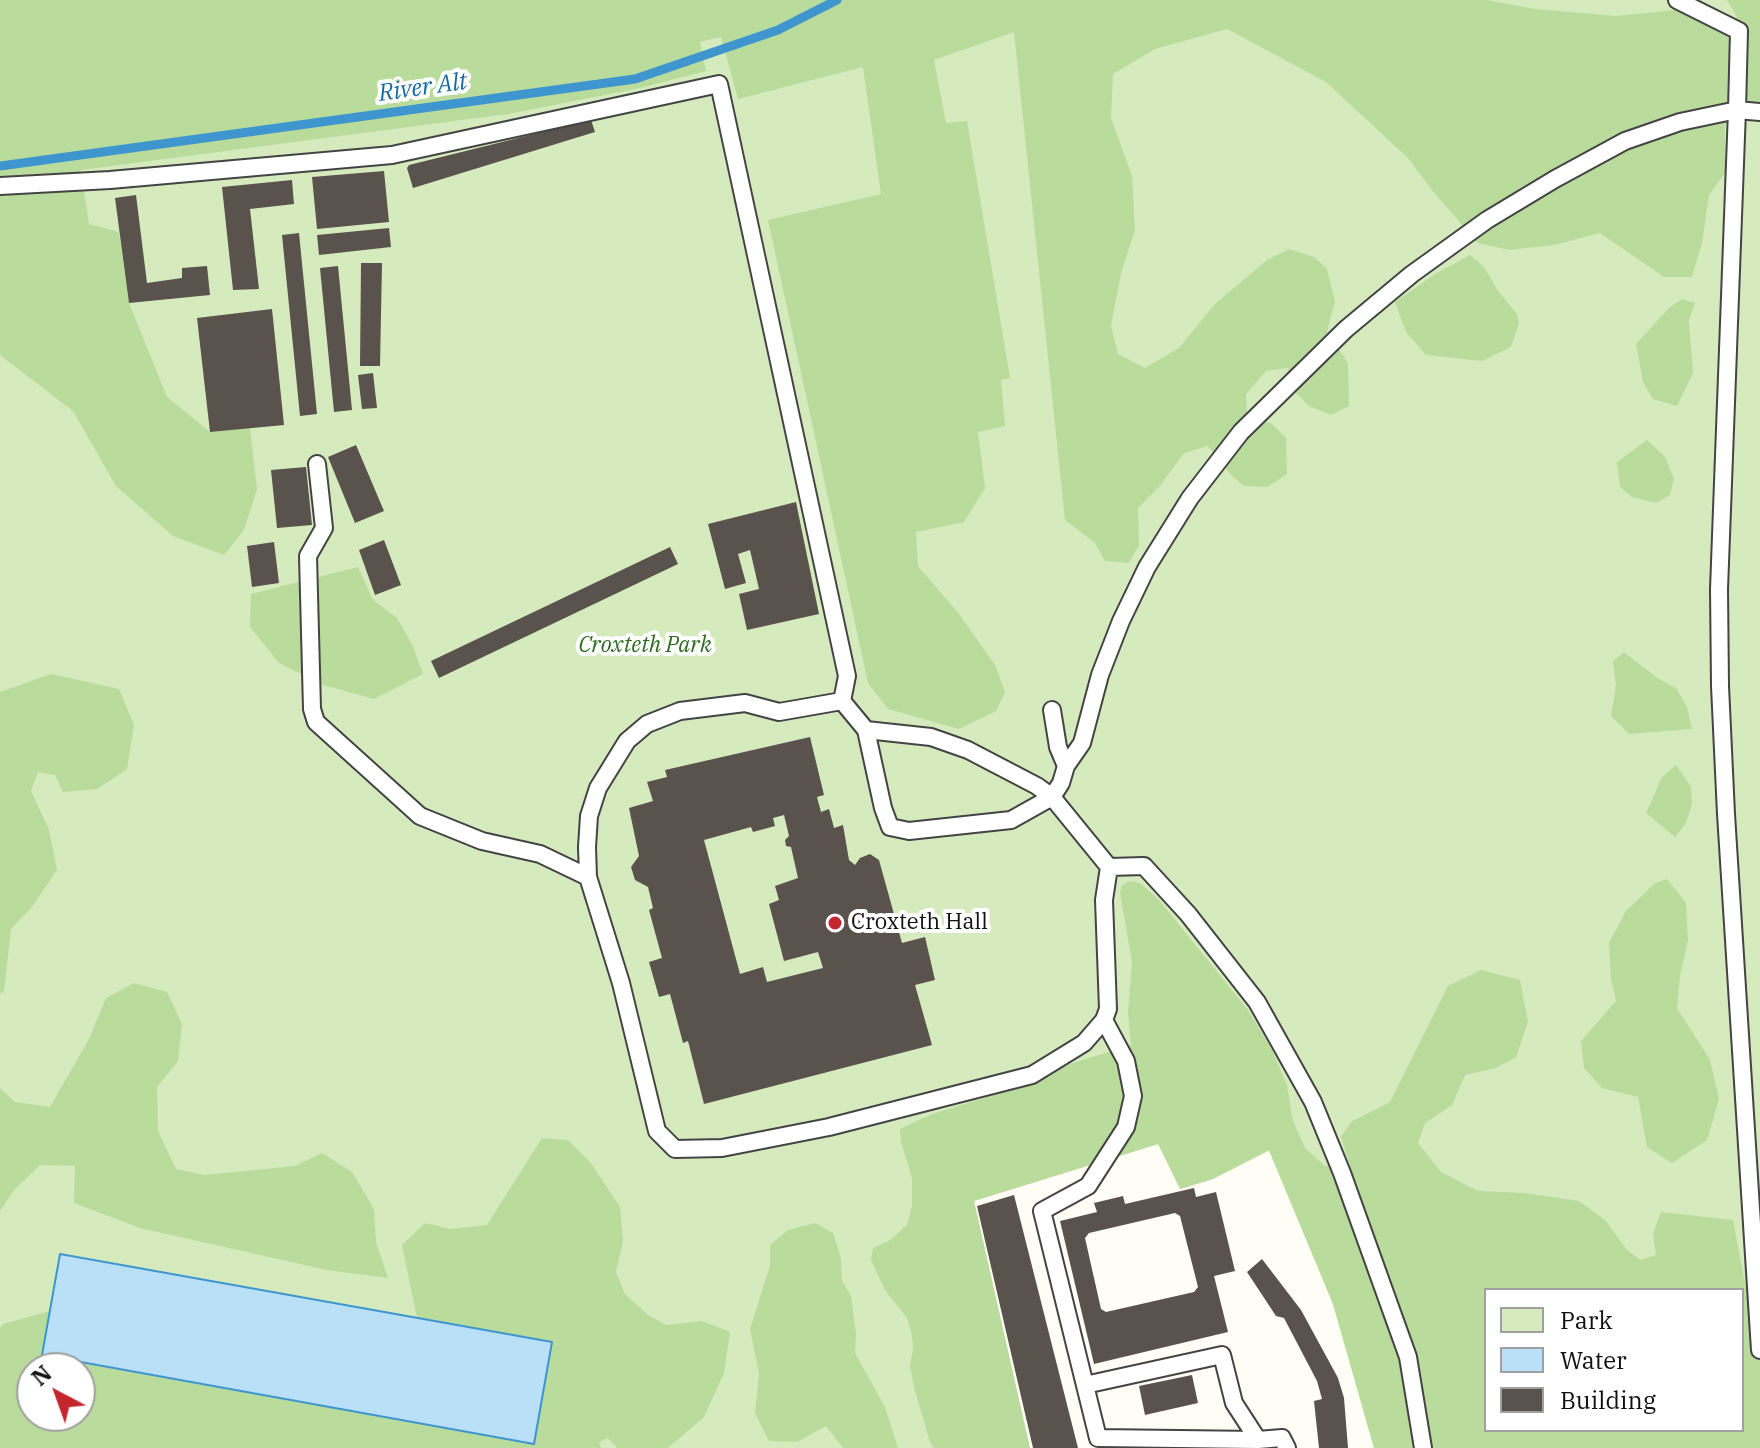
<!DOCTYPE html>
<html>
<head>
<meta charset="utf-8">
<style>
	body { margin:0 }
	#map { position:relative; width:1760px; height:1448px; overflow:hidden; background:#fffdf5; font-family:"IBM Plex Serif",serif }
	canvas { display:block }
	.legend { position:absolute; left:1484px; top:1288px; width:260px; height:144px; box-sizing:border-box; background:#fff; border:2px solid #a0a0a0; margin:0; padding:10px 14px; list-style:none; font-size:24px; color:#111 }
	.legend li { display:flex; align-items:center; gap:16px; height:40px }
	.legend b { width:40px; border:2px solid #a0a0a0 }
	.north { position:absolute; left:16px; top:1352px; width:80px; height:80px; box-sizing:border-box; background:#fff; border:2px solid #a0a0a0; border-radius:50%; rotate:319deg; font-size:22px; font-weight:700; line-height:32px; text-align:center; color:#111 }
	.north::after { content:''; display:block; margin:auto; width:28px; height:36px; background:#c4262e; clip-path:polygon(50% 0,100% 100%,50% 72%,0 100%) }
</style>
</head>
<body>
<div id="map">
<canvas width="1760" height="1448"></canvas>
<ul class="legend">
<li><b style="height:22px;background:#d5ebbd"></b>Park</li>
<li><b style="height:22px;background:#b9e0f7"></b>Water</li>
<li><b style="height:22px;background:#5a524d"></b>Building</li>
</ul>
<div class="north">N</div>
</div>
<script>
const ctx = document.querySelector('canvas').getContext('2d');
ctx.lineJoin = 'round';
function fill(path, color) { ctx.fillStyle = color; ctx.fill(path, 'evenodd'); }
const shape = rows => new Path2D(rows.map(r => 'M' + r).join(''));
function stroke(path, color, width, dash) { ctx.strokeStyle = color; ctx.lineWidth = width; ctx.lineCap = dash ? 'butt' : 'round'; ctx.setLineDash(dash || []); ctx.stroke(path); }
function write(font, color, halo, rows, align = 'center') {
  ctx.font = font + ' "IBM Plex Serif",serif'; ctx.lineWidth = 8; ctx.setLineDash([]); ctx.textBaseline = 'middle'; ctx.strokeStyle = halo; ctx.fillStyle = color; for (const [text, x, y, turn = 0] of rows) {
    ctx.save(); ctx.translate(x, y); ctx.rotate((+turn || 0) * Math.PI / 180); ctx.textAlign = isNaN(turn) ? turn : align; if (halo) ctx.strokeText(text, 0, 0); ctx.fillText(text, 0, 0); ctx.restore();
  }
}
const green = shape([
	[0,0,1760,0,1760,1448,1374,1448,1333,1304,1269,1151,1213,1179,1180,1189,1159,1144,974,1201,1030,1448,0,1448],
	[1486,1290,1742,1290,1742,1430,1486,1430],
	[32,1368,80,1368,80,1416,32,1416]
]);
const forest = shape([
	[0,0,1488,0,1535,9,1616,16,1675,10,1707,24,1727,29,1737,17,1727,0,1760,0,1760,109,1725,124,1725,173,1709,195,1702,243,1692,277,1664,277,1600,233,1554,245,1509,250,1478,243,1432,190,1408,158,1326,82,1227,29,1155,49,1113,74,1111,118,1132,176,1135,230,1121,273,1111,326,1118,354,1145,368,1179,348,1215,304,1267,260,1289,249,1314,257,1327,269,1335,301,1327,332,1348,363,1349,406,1331,415,1309,406,1295,392,1288,368,1266,371,1246,394,1247,414,1272,424,1286,438,1287,474,1267,487,1244,486,1231,475,1208,446,1184,453,1159,487,1138,508,1139,545,1129,563,1105,561,1095,543,1065,520,1014,32,934,60,946,123,967,121,1010,378,1001,380,1005,426,978,432,985,488,964,522,916,532,918,566,959,614,995,665,1005,692,996,711,959,729,888,709,868,683,768,220,881,194,863,67,738,99,721,37,700,42,706,71,636,89,508,114,81,170,89,224,119,232,129,303,167,397,210,432,250,428,257,489,244,530,224,555,173,536,116,486,73,411,0,355],
	[1470,255,1484,267,1498,291,1517,314,1519,323,1511,347,1482,361,1426,355,1406,332,1395,302,1435,274],
	[1682,299,1695,303,1689,320,1693,373,1677,406,1653,399,1643,382,1636,344,1669,308],
	[1647,440,1665,457,1674,479,1670,495,1656,503,1632,497,1620,487,1617,462],
	[358,567,373,600,397,618,413,646,423,674,374,699,323,685,279,663,250,627,251,594],
	[1624,652,1657,678,1676,688,1687,707,1692,729,1629,734,1611,716,1616,685,1613,661],
	[51,674,119,689,134,725,127,769,97,789,63,792,55,775,38,772,31,791,49,830,57,870,32,907,11,929,4,991,0,994,0,692],
	[1676,765,1691,787,1692,805,1685,825,1675,837,1646,813,1662,777],
	[1667,879,1686,903,1688,940,1680,976,1677,1008,1710,1060,1719,1099,1707,1140,1672,1163,1647,1147,1638,1097,1602,1088,1584,1068,1581,1041,1616,1001,1611,979,1609,943,1626,911,1654,884],
	[1129,881,1140,883,1159,900,1248,1010,1273,1052,1287,1085,1293,1121,1305,1148,1325,1166,1351,1168,1341,1137,1351,1122,1390,1102,1448,986,1481,970,1520,980,1528,1022,1516,1057,1496,1068,1465,1075,1452,1105,1425,1123,1418,1143,1441,1172,1478,1191,1524,1193,1579,1201,1605,1220,1627,1250,1640,1260,1656,1255,1653,1234,1661,1212,1733,1220,1751,1315,1760,1317,1760,1448,1374,1448,1333,1304,1269,1150,1213,1179,1180,1189,1158,1144,974,1201,1030,1448,934,1448,930,1442,914,1387,910,1366,913,1349,912,1335,907,1318,885,1290,871,1260,873,1248,889,1241,907,1225,912,1206,912,1178,901,1142,900,1129,932,1114,1028,1085,1070,1064,1131,1045,1128,1013,1132,962,1120,893,1122,885],
	[1486,1290,1742,1290,1742,1430,1486,1430],
	[134,983,167,992,182,1024,178,1061,157,1087,158,1131,176,1169,204,1175,295,1166,322,1153,352,1172,374,1209,376,1242,388,1278,327,1270,140,1228,74,1203,75,1166,40,1165,15,1189,0,1211,0,1088,15,1102,50,1107,89,1039,106,998],
	[542,1138,568,1140,591,1163,620,1207,623,1241,616,1272,625,1294,648,1315,666,1325,702,1321,730,1332,724,1373,704,1417,668,1448,617,1448,608,1438,599,1442,601,1448,0,1448,0,1328,3,1324,50,1311,42,1355,552,1342,417,1318,402,1245,425,1223,450,1229,487,1225],
	[32,1368,80,1368,80,1416,32,1416],
	[815,1223,833,1233,841,1258,842,1281,851,1296,856,1334,855,1353,885,1407,898,1448,843,1448,826,1426,797,1442,769,1441,755,1413,759,1373,750,1329,770,1266,770,1245,788,1230]
]);
const water = shape([
	[60,1254,552,1342,534,1444,42,1355,60,1254]
]);
const stream = shape([
	[0,166,635,79,778,30,837,0]
]);
const building = shape([
	[591,120,595,132,413,188,407,168,409,165],
	[384,171,389,222,317,229,312,177],
	[292,180,294,204,250,209,259,289,233,290,222,187],
	[136,195,147,283,182,278,182,268,207,266,210,295,129,303,115,198],
	[389,228,391,247,319,255,317,235],
	[299,233,317,414,300,416,282,235],
	[361,263,382,263,380,366,360,366],
	[338,266,352,410,334,412,320,268],
	[272,309,284,425,210,432,197,318],
	[373,373,377,408,362,409,358,375],
	[356,445,384,511,355,523,328,457],
	[306,467,312,525,277,528,271,470],
	[796,502,819,614,747,630,739,594,759,589,750,550,738,554,746,583,725,589,708,524],
	[384,540,401,585,375,595,359,550],
	[274,542,279,583,252,587,247,546],
	[670,547,678,564,439,678,431,661],
	[810,737,824,795,817,797,821,812,829,809,834,828,843,825,849,860,855,865,860,858,870,854,879,860,902,943,925,937,935,980,915,985,932,1045,704,1104,688,1041,683,1043,670,994,659,997,649,962,662,958,649,910,653,908,648,887,635,880,631,867,639,856,629,808,653,801,647,782,667,777,665,770],
	[784,815,789,836,785,840,786,846,791,847,798,878,775,886,779,900,769,904,784,961,818,952,823,968,767,982,763,967,740,974,704,840,751,827,753,832,775,826,773,818],
	[1194,1188,1196,1197,1216,1192,1235,1271,1214,1276,1228,1332,1094,1364,1060,1221,1097,1212,1094,1203,1123,1196,1125,1204],
	[1175,1213,1180,1216,1198,1287,1194,1292,1106,1312,1101,1309,1085,1238,1089,1233],
	[1014,1195,1078,1448,1033,1448,977,1206],
	[1262,1259,1301,1310,1338,1378,1344,1398,1348,1448,1319,1448,1314,1401,1322,1399,1317,1381,1284,1318,1276,1316,1247,1272],
	[1192,1375,1198,1403,1145,1415,1139,1386]
]);
const service = shape([
	[1760,112,1737,110,1719,589,1720,686,1726,814,1760,1350],
	[0,186,110,180,392,155,719,84,847,676,842,701,779,712,745,703,680,711,647,724,627,741,598,788,589,816,587,847,588,877,621,983,657,1131,675,1149,722,1148,829,1127,1032,1075,1084,1043,1104,1020,1108,1009,1104,900,1109,867,1052,797,1061,783,1066,766,1082,743,1100,675,1121,621,1147,567,1190,498,1241,432,1346,329,1412,274,1487,220,1555,179,1625,141,1680,122,1737,110,1739,31,1677,0],
	[317,464,324,528,308,556,312,709,316,722,420,816,482,841,540,854,588,877],
	[842,701,866,730,883,808,890,827,909,831,1011,820,1052,797,1037,786,968,750,931,737,866,730],
	[1052,710,1058,747,1066,766],
	[1109,867,1144,866,1188,914,1257,1002,1313,1102,1342,1173,1408,1357,1423,1448],
	[1104,1020,1126,1061,1133,1096,1126,1127,1088,1186,1042,1211,1098,1438,1258,1440,1282,1438,1287,1448],
	[1085,1385,1222,1355,1234,1403,1258,1440]
]);
const markers = [
	[835,923,8,"#c4262e"]
];
const parkNames = [
	["Croxteth Park",645,646]
];
const poiNames = [
	["Croxteth Hall",851,923]
];
const waterNames = [
	["River Alt",423,88,-8]
];
fill(green, '#d5ebbd');
fill(forest, '#b9dc9c');
fill(water, '#b9e0f7');
stroke(water, '#3f96cf', 2);
stroke(stream, '#3f96cf', 9);
fill(building, '#5a524d');
stroke(service, '#444', 20);
stroke(service, '#fff', 16);
for (const [x, y, r, color] of markers) { const dot = new Path2D(); dot.arc(x, y, r, 0, 2 * Math.PI); ctx.fillStyle = color; ctx.fill(dot); stroke(dot, '#fff', 3); }
write('italic 22px', '#2f6b1f', '#fff', parkNames);
write('22px', '#111', '#fff', poiNames, 'left');
write('italic 24px', '#1768a6', '#fff', waterNames);
</script>
</body>
</html>
